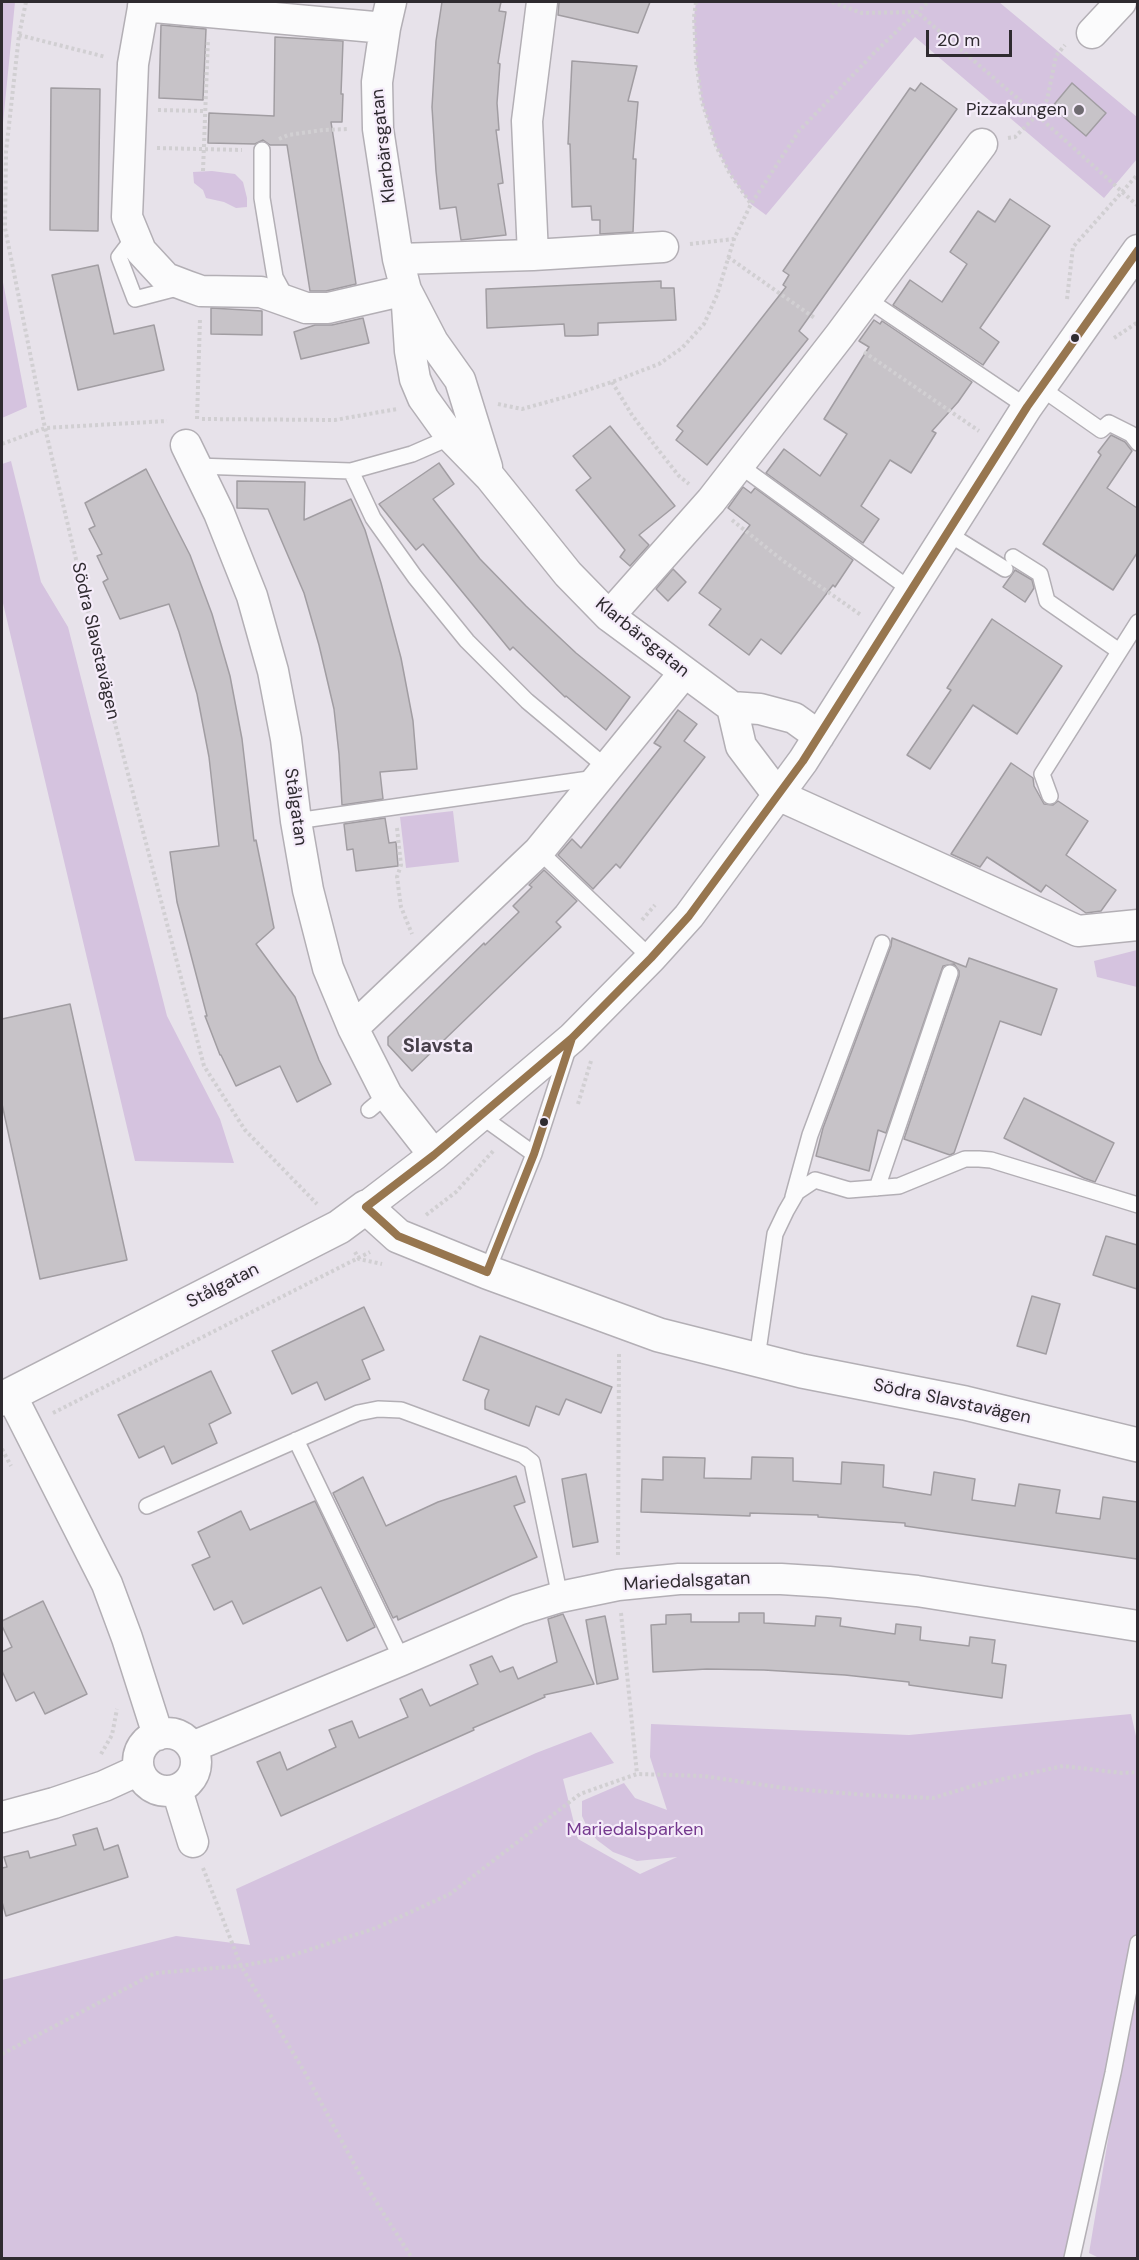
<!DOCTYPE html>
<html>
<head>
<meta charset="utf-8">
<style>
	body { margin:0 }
	#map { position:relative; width:1139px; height:2260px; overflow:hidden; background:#e7e2ea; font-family:"DM Sans",sans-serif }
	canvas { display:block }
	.frame { position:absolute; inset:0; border:3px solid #2f2b30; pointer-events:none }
	.scale { position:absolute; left:926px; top:30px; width:86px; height:27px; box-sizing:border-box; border:3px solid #2f2b30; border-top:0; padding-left:8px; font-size:18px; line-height:21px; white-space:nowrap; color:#2f2b30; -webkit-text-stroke:4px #f5ecfa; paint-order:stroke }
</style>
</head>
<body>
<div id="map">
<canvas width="1139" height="2260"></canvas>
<div class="frame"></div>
<div class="scale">20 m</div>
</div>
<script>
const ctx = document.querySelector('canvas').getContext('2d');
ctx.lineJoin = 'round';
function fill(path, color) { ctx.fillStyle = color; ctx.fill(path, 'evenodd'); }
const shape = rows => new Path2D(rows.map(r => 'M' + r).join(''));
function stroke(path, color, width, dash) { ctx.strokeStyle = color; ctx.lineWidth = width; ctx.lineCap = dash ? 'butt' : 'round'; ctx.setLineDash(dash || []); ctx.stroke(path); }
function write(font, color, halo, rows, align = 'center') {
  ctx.font = font + ' "DM Sans",sans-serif'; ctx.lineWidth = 4.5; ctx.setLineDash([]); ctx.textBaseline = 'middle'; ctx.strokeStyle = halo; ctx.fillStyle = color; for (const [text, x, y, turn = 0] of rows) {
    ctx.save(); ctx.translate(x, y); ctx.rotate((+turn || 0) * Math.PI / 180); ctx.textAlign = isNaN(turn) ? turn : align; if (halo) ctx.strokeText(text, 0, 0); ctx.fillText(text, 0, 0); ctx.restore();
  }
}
const green = shape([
	[2,2,15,2,2,133],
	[696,2,999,2,1137,117,1137,159,1104,198,915,37,766,215,751,204,730,174,716,146,702,102,696,61,694,17],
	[212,171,235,174,243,182,247,198,247,207,236,208,224,202,206,198,203,190,194,183,193,172],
	[2,277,27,407,2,418],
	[11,461,41,582,68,627,167,1016,220,1119,234,1163,135,1161,2,599,2,464],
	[453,811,459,862,406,868,400,817],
	[1137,950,1137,987,1097,977,1094,961],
	[1131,1714,1138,1745,1137,1943,1072,2258,2,2258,2,1980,176,1936,250,1945,236,1889,536,1753,591,1732,614,1763,563,1779,578,1839,640,1874,677,1857,637,1861,613,1852,597,1840,588,1829,582,1816,582,1801,624,1783,635,1798,667,1810,650,1757,651,1724,909,1735],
	[1137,1966,1137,2258,1099,2258,1089,2253]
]);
const building = shape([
	[442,2,501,2,499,11,506,12,498,63,500,64,497,103,499,130,496,130,503,183,498,184,506,235,461,240,456,207,440,209,436,171,432,107,436,41,442,2],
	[559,2,650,2,638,33,558,15,559,2],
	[161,25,206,29,203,100,159,98,161,25],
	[275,37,343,41,341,94,343,94,342,122,331,122,356,284,326,291,310,291,287,145,270,145,263,140,255,144,208,143,209,113,274,116,275,37],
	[572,61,637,66,628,101,638,102,633,159,636,159,633,232,600,234,600,220,592,220,591,206,572,207,570,144,568,144,572,61],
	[921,83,957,109,799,331,808,339,707,465,676,440,683,431,677,426,786,287,783,285,789,275,783,271,910,88,915,91,921,83],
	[1072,83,1106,113,1086,136,1052,107,1072,83],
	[51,88,100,89,98,231,50,230,51,88],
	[1010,199,1050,226,980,328,999,342,983,365,893,305,910,280,942,302,967,264,950,252,978,211,995,222,1010,199],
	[98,265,114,334,154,325,164,370,78,390,52,275,98,265],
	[661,281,661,288,674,288,676,320,598,323,598,335,579,336,565,336,564,324,487,328,486,289,661,281],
	[211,308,262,311,262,335,211,334,211,308],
	[363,318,369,343,301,359,294,332,315,325,332,325,363,318],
	[874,320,880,324,882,321,972,382,958,402,932,431,936,433,911,473,890,460,861,506,879,519,863,543,766,473,784,449,820,476,847,434,824,419,869,347,859,341,874,320],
	[610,426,675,506,639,535,649,545,630,566,620,557,625,550,576,490,591,478,573,456,610,426],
	[1111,435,1125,442,1132,451,1107,488,1137,508,1137,553,1113,590,1043,544,1101,455,1098,452,1111,435],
	[439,463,454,484,433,499,480,559,526,606,576,653,630,697,606,730,566,696,565,697,513,647,510,650,423,544,416,550,379,504,439,463],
	[146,469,190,555,212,614,230,676,242,739,254,841,256,840,274,928,256,944,295,997,319,1060,331,1084,297,1102,280,1066,236,1086,221,1055,220,1055,205,1016,207,1016,177,902,170,852,219,846,209,757,197,694,179,632,169,604,120,619,103,582,108,579,97,556,102,554,89,529,95,526,85,503,146,469],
	[237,481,305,482,304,520,351,499,365,530,381,583,401,658,413,721,417,769,380,772,383,799,342,805,339,754,334,709,319,645,304,593,268,509,237,508,237,481],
	[743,487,751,493,755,488,853,560,835,587,833,585,781,654,761,639,749,655,709,625,721,609,699,593,750,525,728,508,743,487],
	[673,569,686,582,668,601,656,589,673,569],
	[1015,570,1032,580,1034,588,1025,602,1003,587,1015,570],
	[992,619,1062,666,1017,734,973,705,930,769,907,755,951,690,947,688,992,619],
	[678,710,697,724,684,741,705,757,620,868,616,864,593,889,558,855,572,839,581,848,661,747,654,743,678,710],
	[1011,763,1033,778,1034,786,1044,804,1053,805,1058,801,1088,821,1066,855,1116,890,1101,911,1086,913,1046,885,1041,892,987,857,980,867,951,854,1011,763],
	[385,818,389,843,396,842,398,866,356,871,353,849,347,850,344,824,385,818],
	[544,870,577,901,556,922,561,927,412,1071,388,1045,388,1037,484,943,485,945,519,912,513,906,532,887,529,885,544,870],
	[892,938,966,967,969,958,1057,989,1041,1035,1000,1021,954,1153,950,1155,904,1139,959,976,959,971,954,964,943,966,886,1133,878,1130,869,1171,816,1156,823,1128,891,946,892,938],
	[70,1004,127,1260,40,1279,2,1104,2,1019,70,1004],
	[1024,1098,1114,1143,1095,1182,1084,1178,1004,1138,1024,1098],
	[1106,1236,1137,1245,1137,1289,1093,1275,1106,1236],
	[1032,1296,1060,1304,1046,1354,1017,1346,1032,1296],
	[364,1307,384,1350,362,1360,370,1379,325,1400,317,1382,292,1394,272,1351,364,1307],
	[480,1336,612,1387,601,1413,566,1399,559,1415,536,1406,529,1426,485,1409,485,1400,489,1390,463,1380,480,1336],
	[211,1371,231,1413,209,1424,217,1443,172,1464,164,1446,139,1458,118,1415,211,1371],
	[663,1457,705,1458,704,1478,751,1479,752,1457,793,1458,793,1481,841,1484,842,1462,884,1465,883,1487,931,1495,934,1472,975,1479,972,1500,1015,1506,1019,1484,1060,1490,1056,1513,1100,1519,1103,1497,1137,1502,1137,1559,905,1526,905,1523,818,1517,818,1515,750,1513,750,1516,641,1512,642,1479,663,1480,663,1457],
	[586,1474,598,1542,573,1547,562,1479,586,1474],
	[516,1476,525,1502,514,1506,537,1557,398,1620,397,1616,393,1618,333,1493,363,1477,386,1526,438,1502,516,1476],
	[315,1501,375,1627,347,1641,321,1587,243,1624,232,1601,214,1610,192,1565,210,1557,198,1532,241,1511,250,1530,315,1501],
	[43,1601,87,1694,45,1714,34,1692,16,1701,2,1671,2,1652,12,1647,2,1626,2,1621,43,1601],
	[739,1613,764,1613,764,1623,815,1626,816,1616,841,1618,840,1626,895,1634,896,1624,921,1627,920,1640,969,1646,970,1637,995,1640,992,1663,1006,1665,1002,1698,909,1685,909,1682,845,1675,764,1670,707,1669,653,1672,651,1625,666,1624,666,1615,691,1614,691,1622,739,1622,739,1613],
	[563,1614,594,1684,544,1695,545,1697,473,1728,474,1730,281,1816,257,1762,280,1752,287,1770,336,1747,329,1730,352,1721,359,1738,408,1717,400,1699,422,1689,430,1706,478,1684,470,1665,492,1656,500,1672,513,1667,518,1679,557,1662,548,1619,563,1614],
	[605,1616,618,1679,597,1684,586,1620,605,1616],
	[97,1828,104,1850,118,1845,128,1877,6,1916,2,1902,2,1868,7,1867,4,1857,28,1851,30,1858,76,1845,73,1835,97,1828]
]);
const path = shape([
	[26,2,19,35,6,152,5,228,45,428,113,716,204,1066,245,1130,317,1204],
	[696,2,694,17,696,61,702,102,716,146,730,174,751,204],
	[832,2,862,13,917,12,1037,115,1138,206],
	[19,35,106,57],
	[158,110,205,111],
	[1008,138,1015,137,1037,115,1047,100,1056,56,1065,45],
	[279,139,288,135,323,130,348,129],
	[157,148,242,150],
	[203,171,208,39],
	[690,244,734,239],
	[728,257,816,319],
	[1067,299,1073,247,1138,174],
	[1114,338,1138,322],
	[864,352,979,431],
	[612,382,632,415,656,447,679,476,689,484],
	[498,404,522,409,569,396,612,382,659,364,682,348,704,324,717,295,734,239,751,204,799,131,877,50,928,2],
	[197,419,200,319],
	[202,419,335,420,397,409],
	[2,444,45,428,167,421],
	[732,520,782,560,861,615],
	[397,828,401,865,397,877,401,907,412,934],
	[642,920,655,905],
	[578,1104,591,1061],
	[426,1215,456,1192,494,1150],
	[355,1252,359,1259,382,1264],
	[53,1413,370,1252],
	[2,1449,11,1466],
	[618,1555,619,1353],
	[621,1613,637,1774],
	[101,1754,112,1735,117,1709],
	[203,1868,241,1966,304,2071,366,2186,412,2258],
	[2,2054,155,1973,241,1966,284,1958,376,1928,450,1894,580,1794,637,1774,703,1776,784,1788,865,1795,933,1798,976,1785,1063,1766,1122,1773,1138,1772]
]);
const service = shape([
	[262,150,262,198,275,277,287,299],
	[135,236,119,257,135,299,181,287],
	[867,299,1027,407],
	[1041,388,1101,430,1109,423,1131,434,1138,443],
	[739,465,911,590],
	[196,466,351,471,412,454,451,437],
	[351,471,373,518,415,577,467,641,527,701,607,768],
	[947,533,1005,569],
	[1013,557,1040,574,1047,601,1119,651],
	[1050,796,1042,774,1138,622],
	[296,821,596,778],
	[539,851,651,958],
	[369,1110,387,1095],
	[481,1116,534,1154],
	[877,1188,950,973],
	[793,1197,810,1135,882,943],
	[487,1272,534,1154,569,1046],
	[757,1358,775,1234,786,1211,797,1192,815,1180,849,1190,899,1186,965,1159,979,1159,991,1160,1138,1205],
	[296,1440,402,1660],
	[147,1506,358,1413,378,1409,401,1410,523,1455,532,1462,560,1597],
	[1072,2258,1113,2073,1138,1943]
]);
const minor = shape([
	[144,2,133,64,127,217,141,251,166,278,187,286,201,291,261,292,306,308,328,308,406,290],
	[391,2,385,28,377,82,378,129,398,259,406,290,433,342,460,380,487,467],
	[143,6,385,28],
	[1092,33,1121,2],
	[533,255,527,121,542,2],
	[398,259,533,255,663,247],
	[406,290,410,351,415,379,423,398,451,437,490,477,568,574,609,616,732,707,760,709,794,718,819,736],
	[186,445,219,513,252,596,273,671,286,739,296,821,308,890,328,968,353,1028,387,1095,434,1155],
	[609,616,711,501,840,335,982,144],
	[732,707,741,746,778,795,1078,931,1138,925],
	[353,1028,539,851,684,673],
	[366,1207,434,1155,572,1038,651,958,689,916,803,761,1027,407,1138,250],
	[11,1395,107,1584,127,1638,158,1735],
	'138 1762a29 29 0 1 1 58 0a29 29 0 1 1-58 0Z',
	[192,1747,402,1660,518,1610,560,1597,618,1585,679,1579,781,1579,829,1582,917,1591,1138,1626],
	[177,1790,193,1842],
	[2,1817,54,1803,104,1786,139,1770]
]);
const tertiary = shape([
	[2,1399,339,1227,366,1207,398,1236,487,1272,659,1335,802,1371,965,1403,1138,1445]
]);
const bus1 = shape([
	[1027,407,1138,250],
	[1027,407,1138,251],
	[803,761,1027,407],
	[803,761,1027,407],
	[689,916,803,761],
	[689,916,803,761],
	[572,1038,534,1154,487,1272,398,1236,366,1207,434,1155,572,1038],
	[572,1038,651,958,689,916]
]);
const markers = [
	[1079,110,6,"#6f6b71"],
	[1075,338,5,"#2f2b30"],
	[544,1122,5,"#2f2b30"]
];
const poiNames = [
	["Pizzakungen",1067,110]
];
const streetNames = [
	["Klarbärsgatan",384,146,-96],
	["Klarbärsgatan",642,638,39],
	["Södra Slavstavägen",95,641,77],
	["Stålgatan",295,807,82],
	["Stålgatan",223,1286,-27],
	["Södra Slavstavägen",952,1402,12],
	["Mariedalsgatan",687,1582,-3]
];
const parkNames = [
	["Mariedalsparken",635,1830]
];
const neighbourhoodNames = [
	["Slavsta",438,1047]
];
fill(green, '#d5c3df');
fill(building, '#c7c3c8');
stroke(building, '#a19da2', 1.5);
stroke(service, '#b3afb5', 18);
stroke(minor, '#b3afb5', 33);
stroke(tertiary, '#b3afb5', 36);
stroke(path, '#d1cfd2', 4, [3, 3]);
stroke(service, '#fbfbfc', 15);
stroke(minor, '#fbfbfc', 30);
stroke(tertiary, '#fbfbfc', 33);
stroke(bus1, '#97764f', 8);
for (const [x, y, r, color] of markers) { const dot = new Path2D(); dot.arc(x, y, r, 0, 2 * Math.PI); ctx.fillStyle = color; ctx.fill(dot); stroke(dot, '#f5ecfa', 2); }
write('18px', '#2f2b30', '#f5ecfa', poiNames, 'right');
write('18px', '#2f2b30', '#f5ecfa', streetNames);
write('18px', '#74398e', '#f5ecfa', parkNames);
write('bold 20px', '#463f49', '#f5ecfa', neighbourhoodNames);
</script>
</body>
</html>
